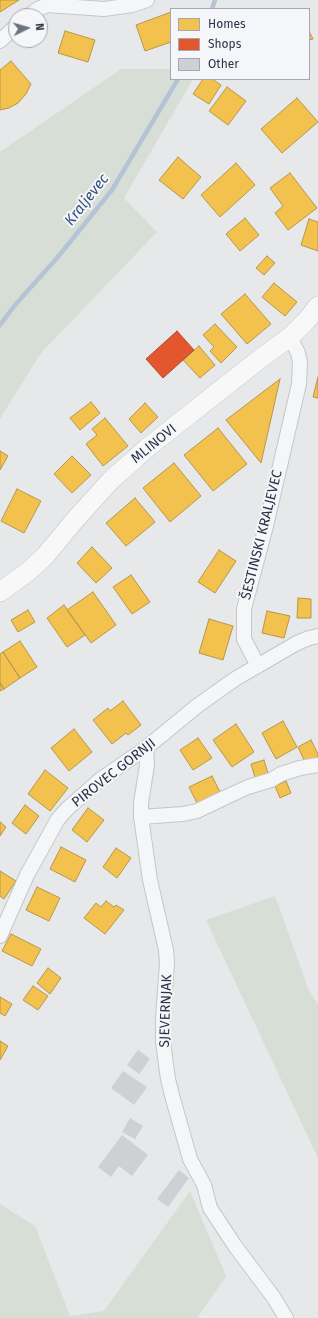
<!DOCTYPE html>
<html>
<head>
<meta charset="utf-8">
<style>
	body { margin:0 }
	#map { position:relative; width:318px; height:1318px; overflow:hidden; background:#e6e8ea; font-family:"Fira Sans",sans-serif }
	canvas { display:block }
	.legend { position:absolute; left:170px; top:8px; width:140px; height:72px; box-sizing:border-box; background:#f4f6f9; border:1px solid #a4a8b1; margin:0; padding:5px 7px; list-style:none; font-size:12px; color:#2b3445 }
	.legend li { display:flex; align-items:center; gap:8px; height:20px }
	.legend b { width:20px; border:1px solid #a4a8b1 }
	.north { position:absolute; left:8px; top:8px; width:40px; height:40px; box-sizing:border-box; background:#f4f6f9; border:1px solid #a4a8b1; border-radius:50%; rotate:85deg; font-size:11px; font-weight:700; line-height:16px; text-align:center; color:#2b3445 }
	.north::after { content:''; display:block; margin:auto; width:14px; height:18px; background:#6c737f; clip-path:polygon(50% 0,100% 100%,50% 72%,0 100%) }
</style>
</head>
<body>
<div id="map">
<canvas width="318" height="1318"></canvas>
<ul class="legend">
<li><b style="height:11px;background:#f2c14e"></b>Homes</li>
<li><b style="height:11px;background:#e4572e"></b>Shops</li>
<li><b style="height:11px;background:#ced0d3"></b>Other</li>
</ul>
<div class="north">N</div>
</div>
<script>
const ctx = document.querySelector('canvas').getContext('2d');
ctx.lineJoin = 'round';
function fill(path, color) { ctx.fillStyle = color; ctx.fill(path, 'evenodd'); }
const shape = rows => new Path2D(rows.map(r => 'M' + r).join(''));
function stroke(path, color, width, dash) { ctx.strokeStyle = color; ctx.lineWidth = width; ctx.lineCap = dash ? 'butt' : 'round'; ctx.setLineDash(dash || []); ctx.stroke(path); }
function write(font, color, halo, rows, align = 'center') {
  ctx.font = font + ' "Fira Sans",sans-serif'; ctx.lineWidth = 4; ctx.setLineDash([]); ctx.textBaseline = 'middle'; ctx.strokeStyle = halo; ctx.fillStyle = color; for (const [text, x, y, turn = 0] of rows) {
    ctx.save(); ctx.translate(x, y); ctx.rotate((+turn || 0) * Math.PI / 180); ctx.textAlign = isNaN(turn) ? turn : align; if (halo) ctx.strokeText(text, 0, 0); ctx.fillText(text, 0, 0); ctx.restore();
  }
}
const green = shape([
	[121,69,171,69,171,79,193,79,124,198,157,232,41,353,0,419,0,152],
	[275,896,308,988,318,1005,318,1158,206,920],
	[190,1191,226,1276,197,1318,0,1318,0,1204,35,1226,70,1316,104,1311]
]);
const homes = shape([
	[0,0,19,0,0,12,0,0],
	[171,12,171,42,145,51,136,25,171,12],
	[65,31,95,40,88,62,58,53,65,31],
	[309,31,313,39,309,40,309,31],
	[11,61,31,84,26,94,18,103,9,108,0,110,0,70,11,61],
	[203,79,212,79,221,85,209,104,193,94,203,79],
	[227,87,246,101,228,125,209,111,227,87],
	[297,98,318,122,282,153,261,129,297,98],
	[178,157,201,177,183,199,159,180,178,157],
	[236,163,255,185,220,217,201,195,236,163],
	[290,173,317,208,288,230,275,213,283,206,270,188,290,173],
	[245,218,259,235,240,251,226,234,245,218],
	[309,219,318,222,318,251,301,245,309,219],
	[267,256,275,263,264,275,256,268,267,256],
	[274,283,297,302,285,316,262,297,274,283],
	[245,294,271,324,247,344,221,314,245,294],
	[215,324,237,347,221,363,210,351,214,347,203,335,215,324],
	[199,346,215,365,200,378,183,360,199,346],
	[318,377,318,398,313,397,318,377],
	[280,379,261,463,226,420,280,379],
	[91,402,100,413,80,430,70,418,91,402],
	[145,403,158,417,141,433,129,419,145,403],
	[105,418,128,446,103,466,86,444,97,435,92,429,105,418],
	[218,428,247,464,213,491,184,455,218,428],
	[0,451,8,456,0,470,0,451],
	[72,456,91,475,72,493,54,474,72,456],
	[174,463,201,496,170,522,143,488,174,463],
	[17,489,41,501,24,533,1,521,17,489],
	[135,498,155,522,126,546,106,523,135,498],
	[92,547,112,568,96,583,77,563,92,547],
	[219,550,236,561,215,593,198,582,219,550],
	[131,575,150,602,132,614,113,587,131,575],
	[93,592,116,625,91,643,67,610,93,592],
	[298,598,311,599,311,618,297,618,298,598],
	[64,605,85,635,67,647,47,618,64,605],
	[28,610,35,622,18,632,11,620,28,610],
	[267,611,290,616,284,638,262,633,267,611],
	[209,619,233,626,223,660,199,653,209,619],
	[20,641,37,667,20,678,3,652,20,641],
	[3,652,20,678,4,689,0,683,0,654,3,652],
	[0,683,4,689,0,691,0,683],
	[123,701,141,725,128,735,126,733,112,744,93,720,108,708,110,711,123,701],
	[283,721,297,747,276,759,262,733,283,721],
	[236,724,254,752,232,767,213,740,236,724],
	[74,729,92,752,69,771,51,748,74,729],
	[198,738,212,758,193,770,180,750,198,738],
	[311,740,318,754,318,757,306,764,298,747,311,740],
	[264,760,269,777,256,781,251,764,264,760],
	[45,770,68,788,50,811,28,794,45,770],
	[212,776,221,794,198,805,189,787,212,776],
	[286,781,291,793,280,798,275,786,286,781],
	[25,805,39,816,26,834,12,823,25,805],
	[88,808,104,820,87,842,72,830,88,808],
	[0,822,6,827,0,836,0,822],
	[61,847,86,860,75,882,50,869,61,847],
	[116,848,131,858,117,878,103,867,116,848],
	[0,871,16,881,4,899,0,896,0,871],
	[37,887,60,898,49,921,26,910,37,887],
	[106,901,114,907,116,905,124,910,105,934,84,918,96,903,101,907,106,901],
	[11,934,41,949,32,966,2,951,11,934],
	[48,968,61,978,50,994,37,983,48,968],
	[33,986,48,996,38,1010,23,1000,33,986],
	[0,997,12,1004,5,1016,0,1013,0,997],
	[0,1041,8,1046,0,1060,0,1041]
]);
const shops = shape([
	[177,331,194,350,163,378,146,359,177,331]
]);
const stream = shape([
	[212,9,215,0],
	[0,325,15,305,57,258,112,190,178,79]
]);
const building = shape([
	[138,1050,150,1059,139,1074,127,1065],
	[123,1071,147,1087,134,1105,111,1088],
	[130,1118,143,1126,135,1139,122,1132],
	[122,1135,148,1155,132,1176,119,1166,111,1177,98,1167],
	[179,1170,189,1178,168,1207,157,1199]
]);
const minor = shape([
	[28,16,38,9,47,5,104,9,132,5,147,0],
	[0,41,16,26],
	[258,666,244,639,244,609,266,526,299,384,300,362,298,353,290,337],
	[146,748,147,765,141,803,141,817,150,880,166,950,167,963,163,1018,163,1042,168,1079,173,1099,190,1159,204,1185,210,1208,235,1246,274,1298,286,1318],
	[141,817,183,814,197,811,224,798,248,787,271,780,281,774,300,768,318,765],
	[0,936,27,875,58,819,68,808,101,779,146,748,197,706,235,679,297,643,309,638,318,636]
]);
const secondary = shape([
	[0,592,29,571,45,556,74,521,111,480,127,466,147,448,261,358,290,337,307,320,318,306]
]);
const streetNames = [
	["MLINOVI",154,444,-39],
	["ŠESTINSKI KRALJEVEC",262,535,-76],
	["PIROVEC GORNJI",114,773,-38],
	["SJEVERNJAK",166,1011,-88]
];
const waterNames = [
	["Kraljevec",87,200,-52]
];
fill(green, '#d6ded6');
fill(homes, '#f2c14e');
stroke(homes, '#b6974b', 1);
fill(shops, '#e4572e');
stroke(shops, '#ac4c35', 1);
stroke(stream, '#b4c4d5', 4.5);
fill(building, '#ced0d3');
stroke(minor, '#c4c6c8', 16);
stroke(secondary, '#c4c6c8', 20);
stroke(minor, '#f5f6f7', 14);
stroke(secondary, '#f8f8f8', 19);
write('14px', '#2b3445', '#f4f6f9', streetNames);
write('italic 15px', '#34527a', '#f4f6f9', waterNames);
</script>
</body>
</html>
